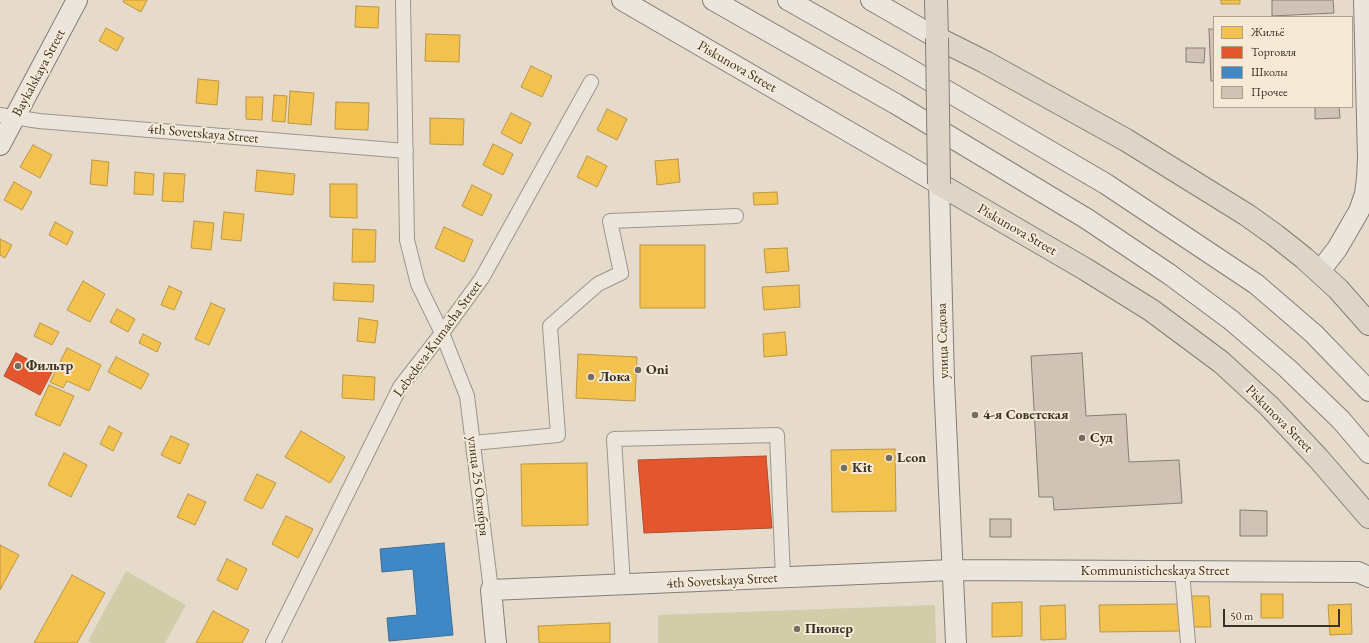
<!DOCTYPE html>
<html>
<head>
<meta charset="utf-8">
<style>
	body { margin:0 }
	#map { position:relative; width:1369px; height:643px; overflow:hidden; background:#e6dbcb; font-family:"EB Garamond",serif }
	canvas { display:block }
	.legend { position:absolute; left:1213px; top:16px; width:140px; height:92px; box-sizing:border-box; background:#f6ead6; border:1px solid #aba090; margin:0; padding:5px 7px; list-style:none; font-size:12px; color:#3a3128 }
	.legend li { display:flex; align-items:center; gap:8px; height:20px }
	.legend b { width:20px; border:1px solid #aba090 }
	.scale { position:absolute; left:1223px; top:609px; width:117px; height:18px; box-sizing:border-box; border:2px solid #3a3128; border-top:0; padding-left:5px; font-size:12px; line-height:14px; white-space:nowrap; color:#3a3128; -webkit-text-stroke:3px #f6ead6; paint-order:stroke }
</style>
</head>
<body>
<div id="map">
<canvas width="1369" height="643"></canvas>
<ul class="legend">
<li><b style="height:11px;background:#f2c14e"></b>Жильё</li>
<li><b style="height:11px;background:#e4572e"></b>Торговля</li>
<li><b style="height:11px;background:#3f88c5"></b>Школы</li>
<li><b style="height:11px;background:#d0c2b4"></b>Прочее</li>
</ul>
<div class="scale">50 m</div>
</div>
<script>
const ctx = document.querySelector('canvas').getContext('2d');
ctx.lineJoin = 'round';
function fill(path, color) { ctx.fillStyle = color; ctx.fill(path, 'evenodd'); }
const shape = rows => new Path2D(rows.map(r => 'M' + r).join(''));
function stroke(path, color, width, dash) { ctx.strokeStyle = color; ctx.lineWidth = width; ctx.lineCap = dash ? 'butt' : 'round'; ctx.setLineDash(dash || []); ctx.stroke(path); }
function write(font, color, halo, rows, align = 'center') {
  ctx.font = font + ' "EB Garamond",serif'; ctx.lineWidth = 4; ctx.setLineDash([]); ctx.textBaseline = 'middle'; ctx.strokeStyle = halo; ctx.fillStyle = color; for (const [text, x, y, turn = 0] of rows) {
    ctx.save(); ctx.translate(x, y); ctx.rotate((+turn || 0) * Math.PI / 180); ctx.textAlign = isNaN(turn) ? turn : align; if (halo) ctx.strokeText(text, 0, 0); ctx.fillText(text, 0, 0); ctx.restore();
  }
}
const green = shape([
	[126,571,186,605,165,643,92,643,88,641],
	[935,605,936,643,658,643,658,615]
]);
const homes = shape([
	[124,0,147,0,141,12,123,2,124,0],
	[1221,0,1240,0,1240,4,1221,4,1221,0],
	[356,6,379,7,378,28,355,27,356,6],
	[106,28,124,38,117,51,99,41,106,28],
	[426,34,460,35,459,62,425,61,426,34],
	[531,66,552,76,542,97,521,87,531,66],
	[198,79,219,81,217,105,196,103,198,79],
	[290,91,314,93,311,125,288,123,290,91],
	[274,95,287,96,285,122,272,121,274,95],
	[246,97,263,97,262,120,246,119,246,97],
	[336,102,369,103,368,130,335,129,336,102],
	[607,109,627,119,617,140,597,130,607,109],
	[511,113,531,123,521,144,501,133,511,113],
	[430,118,464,119,463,145,430,144,430,118],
	[493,144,513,154,503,175,483,165,493,144],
	[33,145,52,155,40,178,20,167,33,145],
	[587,156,607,166,597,187,577,177,587,156],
	[678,159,680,182,657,185,655,161,678,159],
	[92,160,109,162,107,186,90,184,92,160],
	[257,170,295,174,293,195,255,191,257,170],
	[135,172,154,174,153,195,134,194,135,172],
	[164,173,185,174,183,202,162,201,164,173],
	[14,182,32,192,22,210,4,200,14,182],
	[330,184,357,184,357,218,330,217,330,184],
	[472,185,492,195,482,216,462,206,472,185],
	[777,192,778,204,754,205,753,193,777,192],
	[224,212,244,214,241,241,221,239,224,212],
	[194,221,214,223,211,250,191,248,194,221],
	[55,222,73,232,67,245,49,235,55,222],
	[444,227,473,240,464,262,435,248,444,227],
	[353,229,376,230,375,262,352,262,353,229],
	[0,239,12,245,5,258,0,255,0,239],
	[640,245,705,245,705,308,640,308,640,245],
	[787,248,789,271,766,273,764,249,787,248],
	[83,281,105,294,90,322,67,310,83,281],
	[334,283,374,285,373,302,333,300,334,283],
	[799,285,800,307,764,310,762,287,799,285],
	[169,286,182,292,174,310,161,305,169,286],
	[211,303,225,309,209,345,195,339,211,303],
	[117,309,135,319,128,332,110,322,117,309],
	[359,318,378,321,375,343,357,341,359,318],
	[40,323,59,332,52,345,34,336,40,323],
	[785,332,787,355,764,357,763,334,785,332],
	[143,334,161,343,157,352,139,343,143,334],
	[67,348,101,365,89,391,67,381,63,388,50,382,67,348],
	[578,354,637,357,635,401,576,398,578,354],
	[116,357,149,374,141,389,108,372,116,357],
	[343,375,375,377,374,400,342,398,343,375],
	[49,385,74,396,60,426,35,415,49,385],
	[109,426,122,433,113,451,100,444,109,426],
	[301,431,345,457,330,483,285,457,301,431],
	[171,436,189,444,180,464,161,455,171,436],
	[895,449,896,511,832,512,831,450,895,449],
	[64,453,87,465,71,497,48,485,64,453],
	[587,463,588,525,522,526,521,464,587,463],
	[257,474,276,483,262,509,244,500,257,474],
	[188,494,206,502,195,525,177,517,188,494],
	[286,516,313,529,298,558,272,544,286,516],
	[0,545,19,555,0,590,0,545],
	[227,559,247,569,237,590,217,580,227,559],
	[72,575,105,593,77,643,34,643,72,575],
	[1261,594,1283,594,1283,618,1261,618,1261,594],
	[1191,596,1209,596,1211,627,1193,627,1191,596],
	[1022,602,1022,636,992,637,992,603,1022,602],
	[1182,604,1183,631,1100,632,1099,605,1182,604],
	[1351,604,1352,634,1330,635,1328,605,1351,604],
	[1065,605,1066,639,1041,640,1040,606,1065,605],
	[213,611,249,630,242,643,196,643,213,611],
	[610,623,610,643,539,643,538,626,610,623]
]);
const shops = shape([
	[16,353,52,372,40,395,4,376,16,353],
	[766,456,772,528,644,533,638,460,766,456]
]);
const schools = shape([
	[444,543,453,635,389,641,387,618,417,615,413,569,382,572,380,549,444,543]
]);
const building = shape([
	[1272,0,1333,0,1334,13,1272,16,1272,0],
	[1209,29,1214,29,1214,81,1211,81,1209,29],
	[1186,48,1205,48,1204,63,1186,62,1186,48],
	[1315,107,1339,107,1340,118,1315,119,1315,107],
	[1082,353,1086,416,1126,414,1129,462,1179,460,1182,503,1054,510,1053,497,1039,497,1031,356,1082,353],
	[1240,510,1267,511,1267,536,1240,536,1240,510],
	[990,519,1011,519,1011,537,990,537,990,519]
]);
const street = shape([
	[403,0,407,240,418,284,442,333,467,396,491,590],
	[0,115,39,121,406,151],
	[473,443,558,435,550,326,598,284,621,273,610,221,736,216],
	[1182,571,1188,643],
	[623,585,614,439,777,435,783,578],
	[273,643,400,387,442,333,482,278,591,82]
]);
const secondary = shape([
	[622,0,939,184,944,380,956,643],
	[713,0,896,104,1087,219,1169,274,1231,320,1287,368,1341,420,1369,453],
	[788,0,896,61,1106,184,1256,284,1314,334,1369,391],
	[871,0,937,38],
	[0,145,77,0],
	[1319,272,1337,249,1359,211,1365,194,1367,178,1368,158,1364,0],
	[496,643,491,590,952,570,1358,572,1369,577]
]);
const primary = shape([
	[936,0,937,38,985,62,1126,140,1247,215,1275,235,1304,258,1338,289,1369,324],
	[939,184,1085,269,1151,310,1221,362,1269,406,1318,458,1369,517]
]);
const primaryBridge = shape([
	[937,38,939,184]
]);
const markers = [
	[18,366,4,"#766c61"],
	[638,370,4,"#766c61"],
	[591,377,4,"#766c61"],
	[975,415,4,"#766c61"],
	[1082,438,4,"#766c61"],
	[889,458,4,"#766c61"],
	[844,468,4,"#766c61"],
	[797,629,4,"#766c61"]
];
const streetNames = [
	["Piskunova Street",737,67,30],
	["Baykalskaya Street",39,73,-62],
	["4th Sovetskaya Street",203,134,5],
	["Piskunova Street",1017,230,30],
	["Lebedeva-Kumacha Street",438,339,-54],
	["улица Седова",943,341,-92],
	["Piskunova Street",1279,419,45],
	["улица 25 Октября",478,486,83],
	["Kommunisticheskaya Street",1155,571],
	["4th Sovetskaya Street",722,581,-3]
];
const poiNames = [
	["Фильтр",26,366],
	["Oni",646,370],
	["Лока",599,377],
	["4-я Советская",983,415],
	["Суд",1090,438],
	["Leon",897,458],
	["Kit",852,468],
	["Пионер",805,629]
];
fill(green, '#d2cca9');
fill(homes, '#f2c14e');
stroke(homes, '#bb9643', 1);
fill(shops, '#e4572e');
stroke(shops, '#b14c2c', 1);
fill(schools, '#3f88c5');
stroke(schools, '#3e6e96', 1);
fill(building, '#d0c2b4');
stroke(building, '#847e75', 1);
stroke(street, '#9c958b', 16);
stroke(secondary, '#847e75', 22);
stroke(primary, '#847e75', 24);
stroke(street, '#ebe5dd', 14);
stroke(secondary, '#ebe5dd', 20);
stroke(primary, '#ded5c8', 22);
stroke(primaryBridge, '#847e75', 24, []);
stroke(primaryBridge, '#ded5c8', 22);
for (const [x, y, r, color] of markers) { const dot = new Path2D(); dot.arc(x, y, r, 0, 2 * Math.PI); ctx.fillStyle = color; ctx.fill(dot); stroke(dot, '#f6ead6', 1.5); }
write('14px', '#3a3128', '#f6ead6', streetNames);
write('bold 14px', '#3a3128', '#f6ead6', poiNames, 'left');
</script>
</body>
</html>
